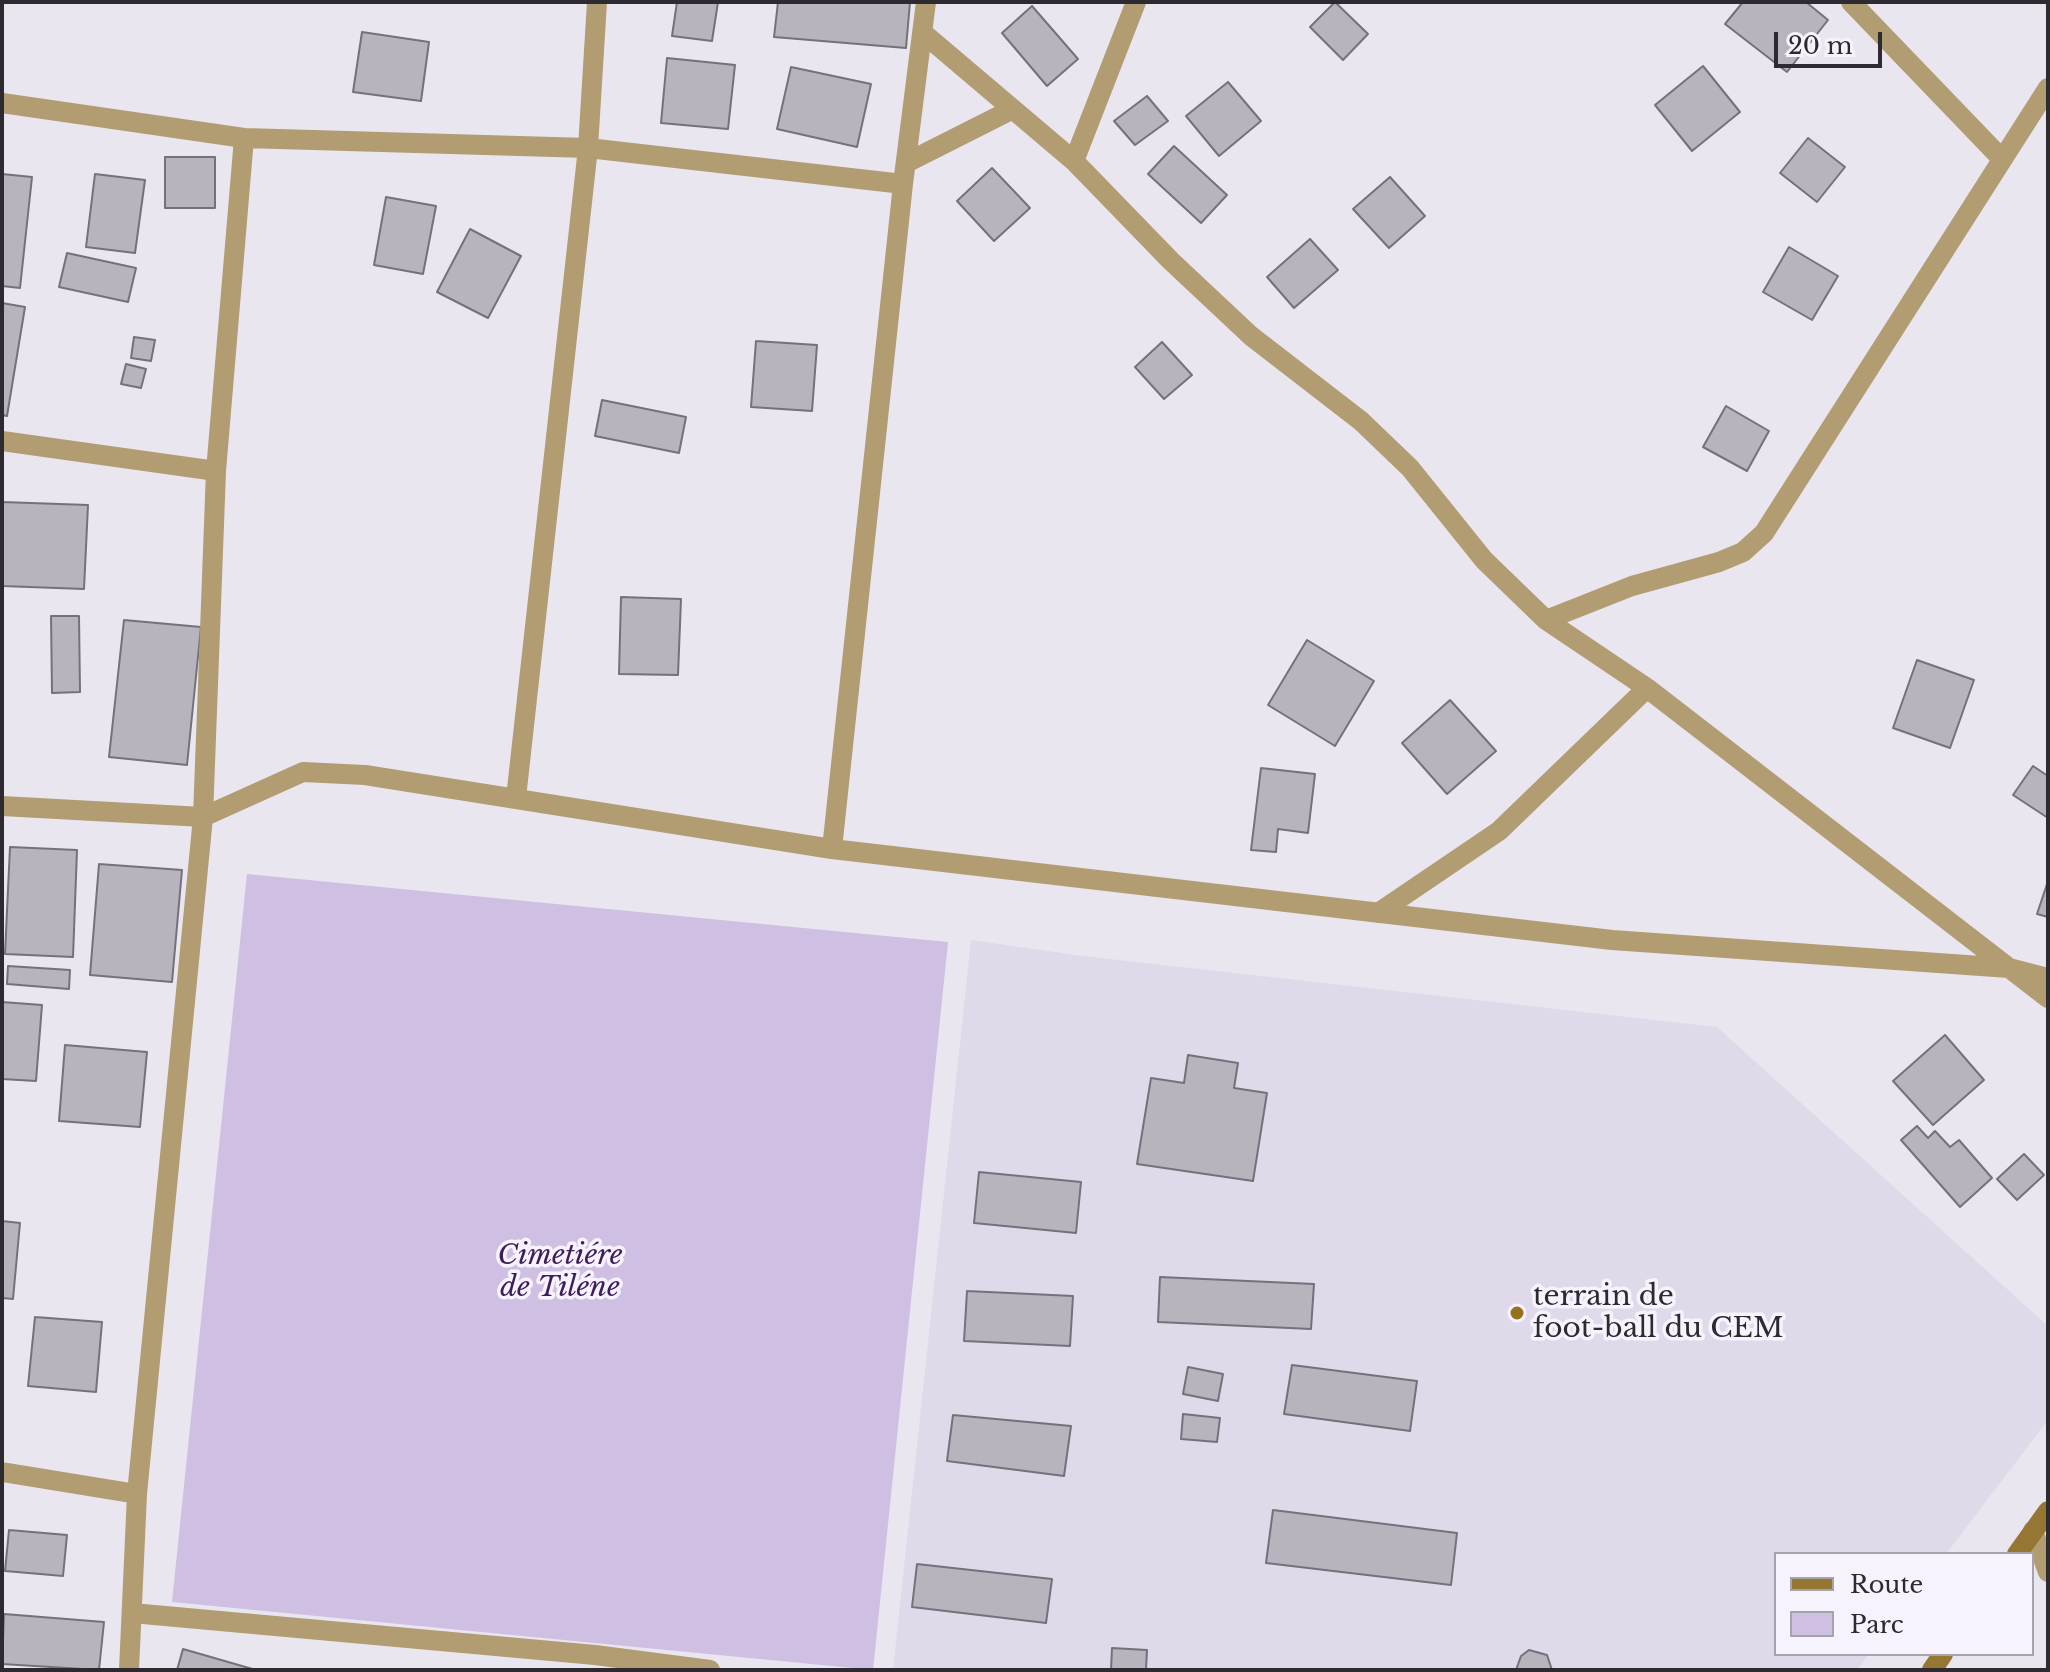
<!DOCTYPE html>
<html>
<head>
<meta charset="utf-8">
<style>
	body { margin:0 }
	#map { position:relative; width:2050px; height:1672px; overflow:hidden; background:#eae6f0; font-family:"Libre Baskerville",serif }
	canvas { display:block }
	.frame { position:absolute; inset:0; border:4px solid #2d2b2f; pointer-events:none }
	.legend { position:absolute; left:1774px; top:1552px; width:260px; height:104px; box-sizing:border-box; background:#f7f3fe; border:2px solid #a6a3ab; margin:0; padding:10px 14px; list-style:none; font-size:24px; color:#2d2b2f }
	.legend li { display:flex; align-items:center; gap:16px; height:40px }
	.legend b { width:40px; border:2px solid #a6a3ab }
	.scale { position:absolute; left:1774px; top:32px; width:108px; height:36px; box-sizing:border-box; border:4px solid #2d2b2f; border-top:0; padding-left:10px; font-size:24px; line-height:28px; white-space:nowrap; color:#2d2b2f; -webkit-text-stroke:6px #f7f3fe; paint-order:stroke }
</style>
</head>
<body>
<div id="map">
<canvas width="2050" height="1672"></canvas>
<div class="frame"></div>
<ul class="legend">
<li><b style="height:10px;background:#967633"></b>Route</li>
<li><b style="height:22px;background:#cfc0e3"></b>Parc</li>
</ul>
<div class="scale">20 m</div>
</div>
<script>
const ctx = document.querySelector('canvas').getContext('2d');
ctx.lineJoin = 'round';
function fill(path, color) { ctx.fillStyle = color; ctx.fill(path, 'evenodd'); }
const shape = rows => new Path2D(rows.map(r => 'M' + r).join(''));
function stroke(path, color, width, dash) { ctx.strokeStyle = color; ctx.lineWidth = width; ctx.lineCap = dash ? 'butt' : 'round'; ctx.setLineDash(dash || []); ctx.stroke(path); }
function write(font, color, halo, rows, align = 'center') {
  ctx.font = font + ' "Libre Baskerville",serif'; ctx.lineWidth = 7; ctx.setLineDash([]); ctx.textBaseline = 'middle'; ctx.strokeStyle = halo; ctx.fillStyle = color; for (const [text, x, y, turn = 0] of rows) {
    ctx.save(); ctx.translate(x, y); ctx.rotate((+turn || 0) * Math.PI / 180); ctx.textAlign = isNaN(turn) ? turn : align; if (halo) ctx.strokeText(text, 0, 0); ctx.fillText(text, 0, 0); ctx.restore();
  }
}
const built = shape([
	[971,940,1083,956,1717,1027,2048,1326,2048,1420,1946,1554,1776,1554,1776,1654,1869,1654,1857,1670,893,1670]
]);
const green = shape([
	[247,874,948,942,873,1670,172,1602]
]);
const building = shape([
	[677,2,718,2,712,41,672,36,677,2],
	[778,2,910,2,906,48,774,37,778,2],
	[1335,2,1368,34,1343,60,1310,27,1335,2],
	[1743,2,1806,2,1828,20,1787,72,1725,24,1743,2],
	[1032,6,1078,59,1047,86,1002,33,1032,6],
	[362,32,429,42,421,101,353,92,362,32],
	[667,58,735,65,728,129,661,123,667,58],
	[1703,66,1740,112,1692,151,1655,105,1703,66],
	[791,67,871,84,857,147,777,129,791,67],
	[1228,82,1261,121,1219,156,1186,116,1228,82],
	[1147,96,1168,121,1135,145,1114,121,1147,96],
	[1808,138,1845,167,1817,202,1780,173,1808,138],
	[1174,146,1227,195,1201,223,1148,174,1174,146],
	[165,157,215,157,215,208,165,208,165,157],
	[992,168,1030,208,994,241,957,201,992,168],
	[2,174,32,177,20,288,2,286,2,174],
	[95,174,145,180,135,253,86,247,95,174],
	[1390,177,1425,216,1389,248,1353,209,1390,177],
	[386,197,436,206,423,274,374,265,386,197],
	[470,229,521,256,488,318,437,292,470,229],
	[1310,239,1338,270,1294,308,1267,277,1310,239],
	[1789,247,1838,276,1812,320,1763,292,1789,247],
	[67,253,136,268,128,302,59,287,67,253],
	[2,303,25,307,7,416,2,415,2,303],
	[134,337,155,340,151,361,131,358,134,337],
	[756,341,817,345,812,411,751,407,756,341],
	[1162,342,1192,375,1164,399,1135,367,1162,342],
	[126,364,146,369,141,388,121,384,126,364],
	[602,400,686,417,679,453,595,436,602,400],
	[1726,406,1769,431,1747,471,1703,447,1726,406],
	[2,502,88,505,84,589,2,586,2,502],
	[621,597,681,599,678,675,619,674,621,597],
	[51,616,79,616,80,692,52,693,51,616],
	[124,620,201,627,187,765,109,757,124,620],
	[1307,640,1374,681,1335,746,1268,705,1307,640],
	[1917,660,1974,680,1950,748,1893,728,1917,660],
	[1450,700,1496,751,1447,794,1402,743,1450,700],
	[2033,766,2048,776,2048,818,2013,795,2033,766],
	[1261,768,1315,774,1308,833,1278,829,1276,852,1251,850,1261,768],
	[10,847,77,850,73,957,5,954,10,847],
	[99,864,182,870,172,982,90,975,99,864],
	[2048,881,2048,917,2037,914,2048,881],
	[8,966,70,970,69,989,7,984,8,966],
	[2,1002,42,1005,36,1081,2,1079,2,1002],
	[1945,1035,1984,1080,1933,1125,1893,1081,1945,1035],
	[65,1045,147,1052,140,1127,59,1121,65,1045],
	[1188,1055,1238,1063,1234,1088,1267,1093,1253,1181,1137,1164,1151,1078,1184,1083,1188,1055],
	[1917,1126,1928,1138,1935,1131,1950,1147,1959,1140,1992,1178,1960,1207,1901,1140,1917,1126],
	[2024,1154,2044,1175,2017,1200,1997,1179,2024,1154],
	[979,1172,1081,1182,1076,1233,974,1223,979,1172],
	[2,1221,20,1223,13,1299,2,1298,2,1221],
	[1160,1277,1314,1284,1311,1329,1158,1322,1160,1277],
	[967,1291,1073,1296,1070,1346,964,1341,967,1291],
	[35,1317,102,1322,96,1392,28,1386,35,1317],
	[1292,1365,1417,1381,1410,1431,1284,1414,1292,1365],
	[1188,1367,1223,1374,1218,1401,1183,1394,1188,1367],
	[1183,1414,1220,1418,1217,1442,1181,1439,1183,1414],
	[953,1415,1071,1426,1064,1476,947,1461,953,1415],
	[1273,1510,1457,1533,1451,1585,1266,1563,1273,1510],
	[9,1530,67,1535,63,1576,5,1571,9,1530],
	[917,1564,1052,1579,1046,1623,912,1607,917,1564],
	[4,1614,104,1622,99,1670,2,1664,4,1614],
	[1112,1648,1147,1650,1146,1670,1111,1670,1112,1648],
	[183,1649,256,1670,177,1670,183,1649],
	[1529,1650,1547,1655,1552,1670,1516,1670,1521,1656,1529,1650]
]);
const street = shape([
	[1851,2,2001,158],
	[923,33,1074,161,1171,261,1251,336,1361,421,1410,468,1484,560,1546,620,1647,688,2048,998],
	[2,103,244,138,588,148,903,184],
	[1074,161,1136,2],
	[906,163,1011,110],
	[2,441,216,471],
	[1546,620,1632,586,1719,562,1743,552,1764,533,2048,88],
	[516,798,588,148,597,2],
	[2,806,203,817,303,772,365,775,832,849,1612,940,2009,968,2048,978],
	[832,849,903,184,926,2],
	[1378,913,1499,831,1647,688],
	[2,1472,137,1494,129,1670],
	[137,1494,203,817,216,471,244,138],
	[2033,1531,2048,1572],
	[132,1613,595,1655,710,1670]
]);
const secondary = shape([
	[2017,1554,2048,1511],
	[1932,1670,1943,1654]
]);
const markers = [
	[1517,1313,8,"#96711b"]
];
const parkNames = [
	["Cimetiére",560,1256],
	["de Tiléne",560,1288]
];
const poiNames = [
	["terrain de",1533,1297],
	["foot-ball du CEM",1533,1329]
];
fill(built, '#e0d9ea');
fill(green, '#cfc0e3');
fill(building, '#b8b4be');
stroke(building, '#75717b', 2);
stroke(street, '#b29c72', 20);
stroke(secondary, '#967633', 20);
for (const [x, y, r, color] of markers) { const dot = new Path2D(); dot.arc(x, y, r, 0, 2 * Math.PI); ctx.fillStyle = color; ctx.fill(dot); stroke(dot, '#f7f3fe', 3); }
write('italic 28px', '#3e1d5b', '#f7f3fe', parkNames);
write('28px', '#2d2b2f', '#f7f3fe', poiNames, 'left');
</script>
</body>
</html>
